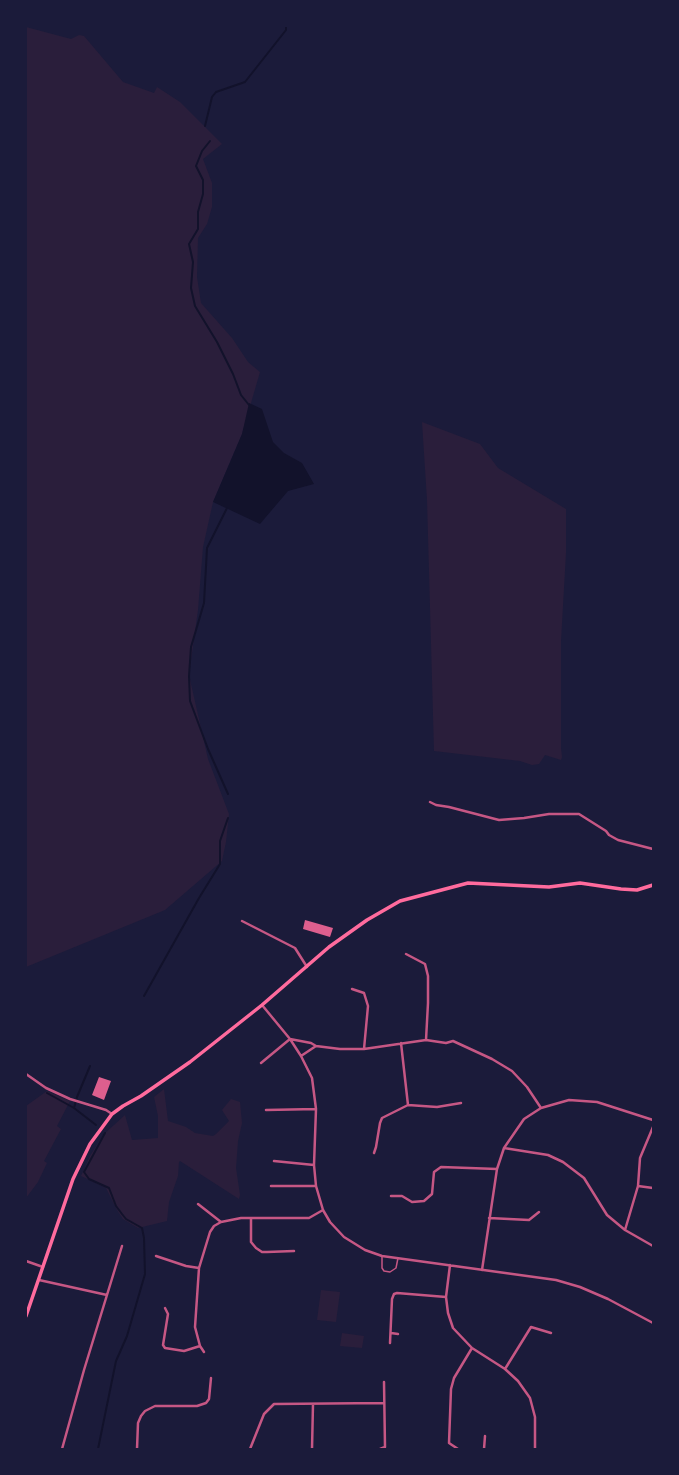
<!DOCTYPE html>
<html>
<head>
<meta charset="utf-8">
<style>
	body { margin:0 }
	#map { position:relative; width:679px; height:1475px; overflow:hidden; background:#1b1b3a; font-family:"Titillium Web",sans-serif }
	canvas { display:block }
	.frame { position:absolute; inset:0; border:27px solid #1b1b3a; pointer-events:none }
</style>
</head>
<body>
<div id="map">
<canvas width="679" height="1475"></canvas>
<div class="frame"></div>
</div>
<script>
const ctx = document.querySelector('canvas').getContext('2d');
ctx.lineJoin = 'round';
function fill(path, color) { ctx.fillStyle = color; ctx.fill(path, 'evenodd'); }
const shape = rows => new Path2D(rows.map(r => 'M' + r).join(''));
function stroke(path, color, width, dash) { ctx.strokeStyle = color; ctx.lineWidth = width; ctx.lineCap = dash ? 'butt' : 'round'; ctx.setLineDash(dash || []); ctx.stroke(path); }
const green = shape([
	[26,27,71,39,79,35,84,36,123,82,154,93,157,87,180,102,222,144,203,159,212,183,212,207,207,224,198,238,197,277,201,303,232,338,248,362,260,372,242,434,213,502,203,547,198,610,189,675,208,759,229,814,226,842,222,861,165,910,26,967],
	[422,422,480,444,498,468,566,509,566,553,561,641,561,748,562,757,561,760,545,755,539,764,532,765,520,761,434,751,427,500],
	[164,1089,168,1121,186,1127,195,1133,213,1136,216,1134,229,1121,222,1110,231,1099,240,1102,242,1123,238,1141,236,1168,240,1195,239,1199,180,1161,179,1162,178,1176,169,1202,167,1221,138,1228,123,1219,117,1210,106,1188,81,1176,90,1156,103,1135,125,1115,132,1140,158,1138,158,1116,154,1097],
	[47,1091,70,1101,57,1126,61,1129,44,1161,47,1163,38,1182,26,1198,26,1106],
	[321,1290,340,1292,336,1322,317,1320],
	[342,1333,364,1336,362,1348,340,1346]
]);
const water = shape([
	[249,403,262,409,273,442,284,453,302,463,314,484,288,491,260,524,213,502,242,434]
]);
const stream = shape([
	[205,126,212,97,216,92,245,82,286,30,286,26],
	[210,141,202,151,196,166,203,180,203,194,198,212,198,229,189,244,193,262,191,288,195,306,217,342,233,374,241,395,249,405],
	[227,508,207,548,204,603,191,647,189,676,190,701,208,749,228,794],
	[144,996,199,898,220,864,220,841,228,818],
	[47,1093,74,1108,96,1125],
	[74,1108,77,1097,90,1066],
	[98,1449,116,1361,127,1336,145,1274,144,1238,142,1228,126,1219,122,1214,116,1206,109,1188,89,1179,84,1172,105,1133]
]);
const building = shape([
	[305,920,333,928,330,937,303,929],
	[99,1077,111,1081,104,1100,92,1095]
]);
const service = shape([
	[382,1257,382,1268,384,1271,390,1272,396,1268,398,1258]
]);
const minor = shape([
	[430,802,436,805,449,807,499,820,524,818,549,814,579,814,606,831,609,835,618,840,653,849],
	[242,921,295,948,307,967],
	[406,954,425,964,428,976,428,1003,426,1040],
	[352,989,364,993,368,1006,364,1049],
	[262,1005,290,1039,301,1056,312,1078,316,1109,314,1165,316,1186,323,1210,330,1222,344,1237,365,1250,382,1256,556,1280,580,1287,608,1299,653,1323],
	[401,1043,408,1105],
	[301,1056,316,1046],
	[261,1063,290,1039,311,1043,316,1046,340,1049,364,1049,426,1040,446,1043,453,1041,492,1059,512,1071,527,1087,541,1108],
	[26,1074,46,1088,70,1099,106,1110,112,1114],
	[266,1110,316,1109],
	[504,1148,548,1155,563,1162,584,1178,607,1215,625,1230,653,1246],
	[374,1153,376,1147,380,1123,382,1118,408,1105,437,1107,461,1103],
	[274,1161,314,1165],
	[271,1186,316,1186],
	[638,1186,653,1188],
	[391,1196,402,1196,412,1202,424,1201,432,1194,434,1172,441,1167,497,1169],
	[198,1204,221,1222],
	[489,1218,529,1220,539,1212],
	[251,1219,251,1242,256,1248,262,1252,267,1252,294,1251],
	[625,1230,638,1186,640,1158,653,1127],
	[156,1256,186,1266,199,1268],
	[26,1261,43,1267],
	[450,1265,446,1297,448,1313,453,1328,472,1348,505,1369,518,1381,530,1398,535,1417,535,1449],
	[482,1270,497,1169,504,1148,524,1119,541,1108,569,1100,597,1102,653,1120],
	[39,1280,107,1295],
	[165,1308,168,1314,163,1345,165,1348,184,1351,200,1346],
	[391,1333,398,1334],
	[390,1343,392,1299,394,1294,397,1293,446,1297],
	[204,1352,200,1346,195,1327,199,1268,210,1232,214,1226,221,1222,241,1218,309,1218,323,1210],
	[505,1369,531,1327,551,1333],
	[62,1449,84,1370,122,1246],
	[137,1449,138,1423,141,1416,145,1411,155,1406,197,1406,206,1403,209,1399,211,1378],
	[250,1449,264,1414,274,1404,384,1403],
	[312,1449,313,1404],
	[380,1449,385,1447,384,1382],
	[458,1449,449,1443,451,1389,454,1378,472,1348],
	[484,1449,485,1436]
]);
const secondary = shape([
	[26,1316,73,1179,90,1144,112,1114,123,1106,141,1096,190,1062,262,1005,329,947,367,920,400,901,468,883,549,887,580,883,621,889,637,890,653,885]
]);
fill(green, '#2a1e3b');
fill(water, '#12122b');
stroke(stream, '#12122b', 2);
fill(building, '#dd5f8e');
stroke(service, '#c65784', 1.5);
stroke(minor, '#c65784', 2.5);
stroke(secondary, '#ff6b9d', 3.5);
</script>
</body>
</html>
